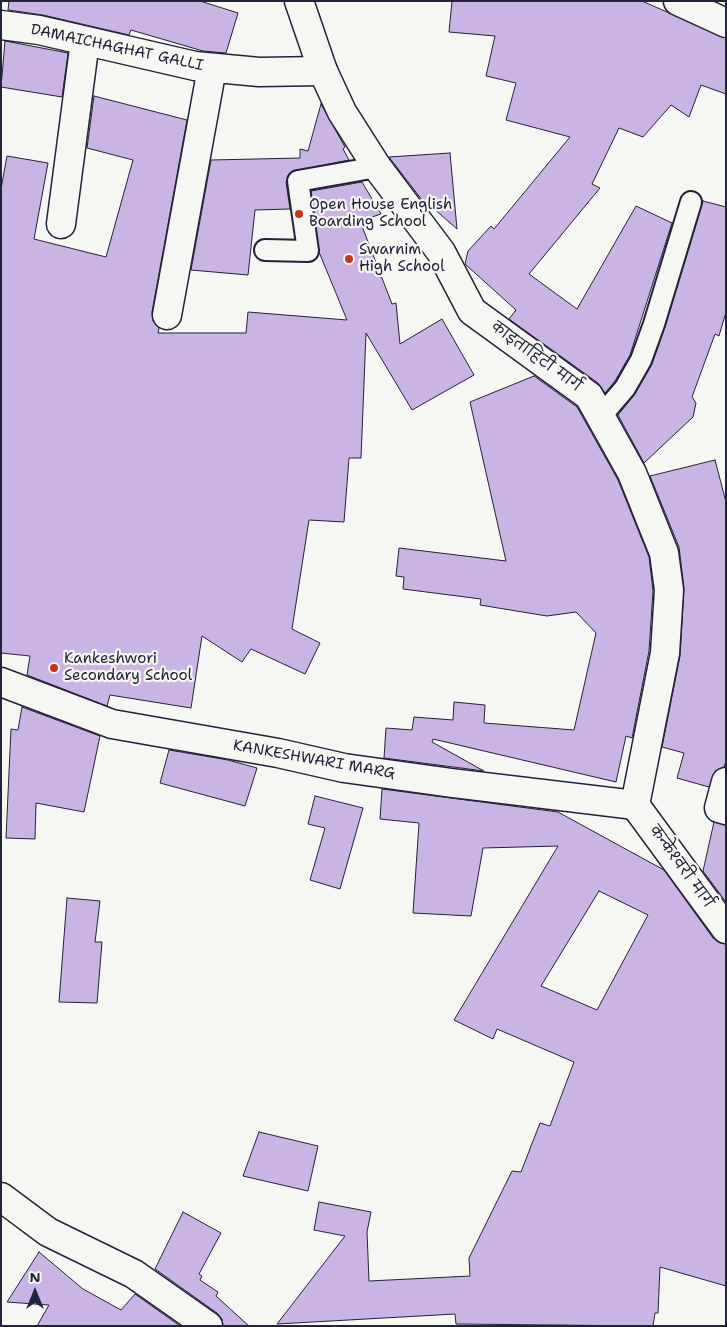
<!DOCTYPE html>
<html>
<head>
<meta charset="utf-8">
<style>
	body { margin:0 }
	#map { position:relative; width:727px; height:1327px; overflow:hidden; background:#f6f6f2; font-family:"Shantell Sans",sans-serif }
	canvas { display:block }
	.frame { position:absolute; inset:0; border:2px solid #22223b; pointer-events:none }
	.north { position:absolute; left:10px; top:1267px; width:50px; height:50px; -webkit-text-stroke:4px #f6f6f2; paint-order:stroke; rotate:0deg; font-size:14px; font-weight:700; line-height:20px; text-align:center; color:#22223b }
	.north::after { content:''; display:block; margin:auto; width:18px; height:22px; background:#22223b; clip-path:polygon(50% 0,100% 100%,50% 72%,0 100%) }
</style>
</head>
<body>
<div id="map">
<canvas width="727" height="1327"></canvas>
<div class="frame"></div>
<div class="north">N</div>
</div>
<script>
const ctx = document.querySelector('canvas').getContext('2d');
ctx.lineJoin = 'round';
function fill(path, color) { ctx.fillStyle = color; ctx.fill(path, 'evenodd'); }
const shape = rows => new Path2D(rows.map(r => 'M' + r).join(''));
function stroke(path, color, width, dash) { ctx.strokeStyle = color; ctx.lineWidth = width; ctx.lineCap = dash ? 'butt' : 'round'; ctx.setLineDash(dash || []); ctx.stroke(path); }
function write(font, color, halo, rows, align = 'center') {
  ctx.font = font + ' "Shantell Sans","Playpen Sans Deva",sans-serif'; ctx.lineWidth = 4.5; ctx.setLineDash([]); ctx.textBaseline = 'middle'; ctx.strokeStyle = halo; ctx.fillStyle = color; for (const [text, x, y, turn = 0] of rows) {
    ctx.save(); ctx.translate(x, y); ctx.rotate((+turn || 0) * Math.PI / 180); ctx.textAlign = isNaN(turn) ? turn : align; if (halo) ctx.strokeText(text, 0, 0); ctx.fillText(text, 0, 0); ctx.restore();
  }
}
const building = shape([
	[9,1,200,1,238,13,226,53,203,51,131,30,129,35,43,15,8,10,9,1],
	[452,1,642,1,726,38,726,94,701,85,689,117,671,105,643,137,619,128,592,184,600,188,529,274,577,309,636,206,672,223,630,355,615,381,605,393,598,383,509,319,516,310,465,264,468,251,491,226,494,229,570,137,506,120,516,83,486,76,495,36,449,32,452,1],
	[5,41,68,53,62,97,1,87,5,41],
	[94,96,187,120,152,312,153,321,159,328,158,333,246,333,248,312,347,320,319,252,311,191,362,182,381,214,360,221,392,304,396,303,400,344,442,319,474,375,412,410,366,333,361,458,349,458,344,522,309,520,292,629,320,643,305,674,251,649,242,662,202,636,191,708,110,695,107,706,27,675,30,656,1,653,1,189,7,156,48,163,34,239,106,257,133,160,87,148,94,96],
	[321,104,345,147,343,149,349,160,291,172,286,182,290,209,255,210,248,275,191,270,211,160,300,158,300,149,308,151,321,104],
	[450,153,457,229,424,200,422,200,389,157,450,153],
	[703,201,726,207,726,312,719,336,715,334,692,397,696,403,693,417,644,463,618,415,635,394,652,364,665,327,703,201],
	[534,376,577,407,618,480,649,557,653,591,649,651,632,738,626,736,616,782,433,739,432,742,484,771,384,758,386,728,412,730,414,717,453,720,454,702,485,705,484,723,574,730,596,633,576,612,547,616,480,605,481,599,403,589,404,577,396,576,399,548,506,561,470,402,534,376],
	[715,460,726,502,726,761,724,767,715,771,709,787,677,778,684,753,662,747,680,656,684,588,679,547,650,476,715,460],
	[22,707,100,736,84,812,36,803,35,839,6,838,11,729,18,730,22,707],
	[169,750,228,760,257,768,245,806,160,783,169,750],
	[382,789,558,812,664,870,713,938,726,944,726,1286,660,1267,658,1313,655,1313,653,1326,456,1324,455,1314,277,1324,345,1236,314,1230,319,1202,371,1212,367,1232,369,1281,470,1276,469,1258,512,1171,521,1172,540,1123,550,1126,574,1062,497,1029,493,1039,454,1020,558,846,483,848,471,916,413,913,419,823,380,819,382,789],
	[599,891,648,915,597,1010,541,986,599,891],
	[315,796,363,808,340,889,310,880,325,828,308,824,315,796],
	[714,822,726,825,726,902,703,871,714,822],
	[67,898,100,901,95,942,102,942,97,1003,59,1002,67,898],
	[259,1132,318,1146,308,1191,243,1176,259,1132],
	[183,1212,221,1233,199,1274,202,1276,200,1280,218,1292,216,1296,249,1326,223,1326,222,1319,217,1313,155,1269,183,1212],
	[39,1252,83,1289,121,1310,135,1294,180,1326,37,1326,49,1305,7,1302,39,1252]
]);
const lane = shape([
	[265,250,308,251,298,181,377,167],
	[601,416,625,388,641,360,654,324,691,202]
]);
const street = shape([
	[678,1,726,23],
	[1,25,39,30,195,66,259,72,323,71],
	[61,224,85,41],
	[167,315,212,68],
	[1,682,112,724,278,753,344,768,452,783,635,805],
	[726,782,719,808,726,810],
	[1,1197,48,1232,134,1274,208,1326]
]);
const secondary = shape([
	[299,1,323,71,342,112,377,167,441,252,472,311,589,396,632,473,664,553,669,590,665,653,635,805,726,929]
]);
const markers = [
	[299,214,5,"#c8321e"],
	[349,259,5,"#c8321e"],
	[54,668,5,"#c8321e"]
];
const streetNames = [
	["DAMAICHAGHAT GALLI",117,48,12],
	["काइताहिटी मार्ग",536,357,36],
	["KANKESHWARI MARG",314,760,10],
	["कन्केश्वरी मार्ग",681,867,54]
];
const poiNames = [
	["Open House English",309,205],
	["Boarding School",309,222],
	["Swarnim",359,250],
	["High School",359,267],
	["Kankeshwori",64,659],
	["Secondary School",64,676]
];
fill(building, '#c9b4e3');
stroke(building, '#22223b', 1);
stroke(lane, '#22223b', 24);
stroke(street, '#22223b', 31);
stroke(secondary, '#22223b', 31);
stroke(lane, '#f6f6f2', 20);
stroke(street, '#f6f6f2', 28);
stroke(secondary, '#f6f6f2', 28);
for (const [x, y, r, color] of markers) { const dot = new Path2D(); dot.arc(x, y, r, 0, 2 * Math.PI); ctx.fillStyle = color; ctx.fill(dot); stroke(dot, '#f6f6f2', 2); }
write('15px', '#22223b', '#f6f6f2', streetNames);
write('15px', '#22223b', '#f6f6f2', poiNames, 'left');
</script>
</body>
</html>
